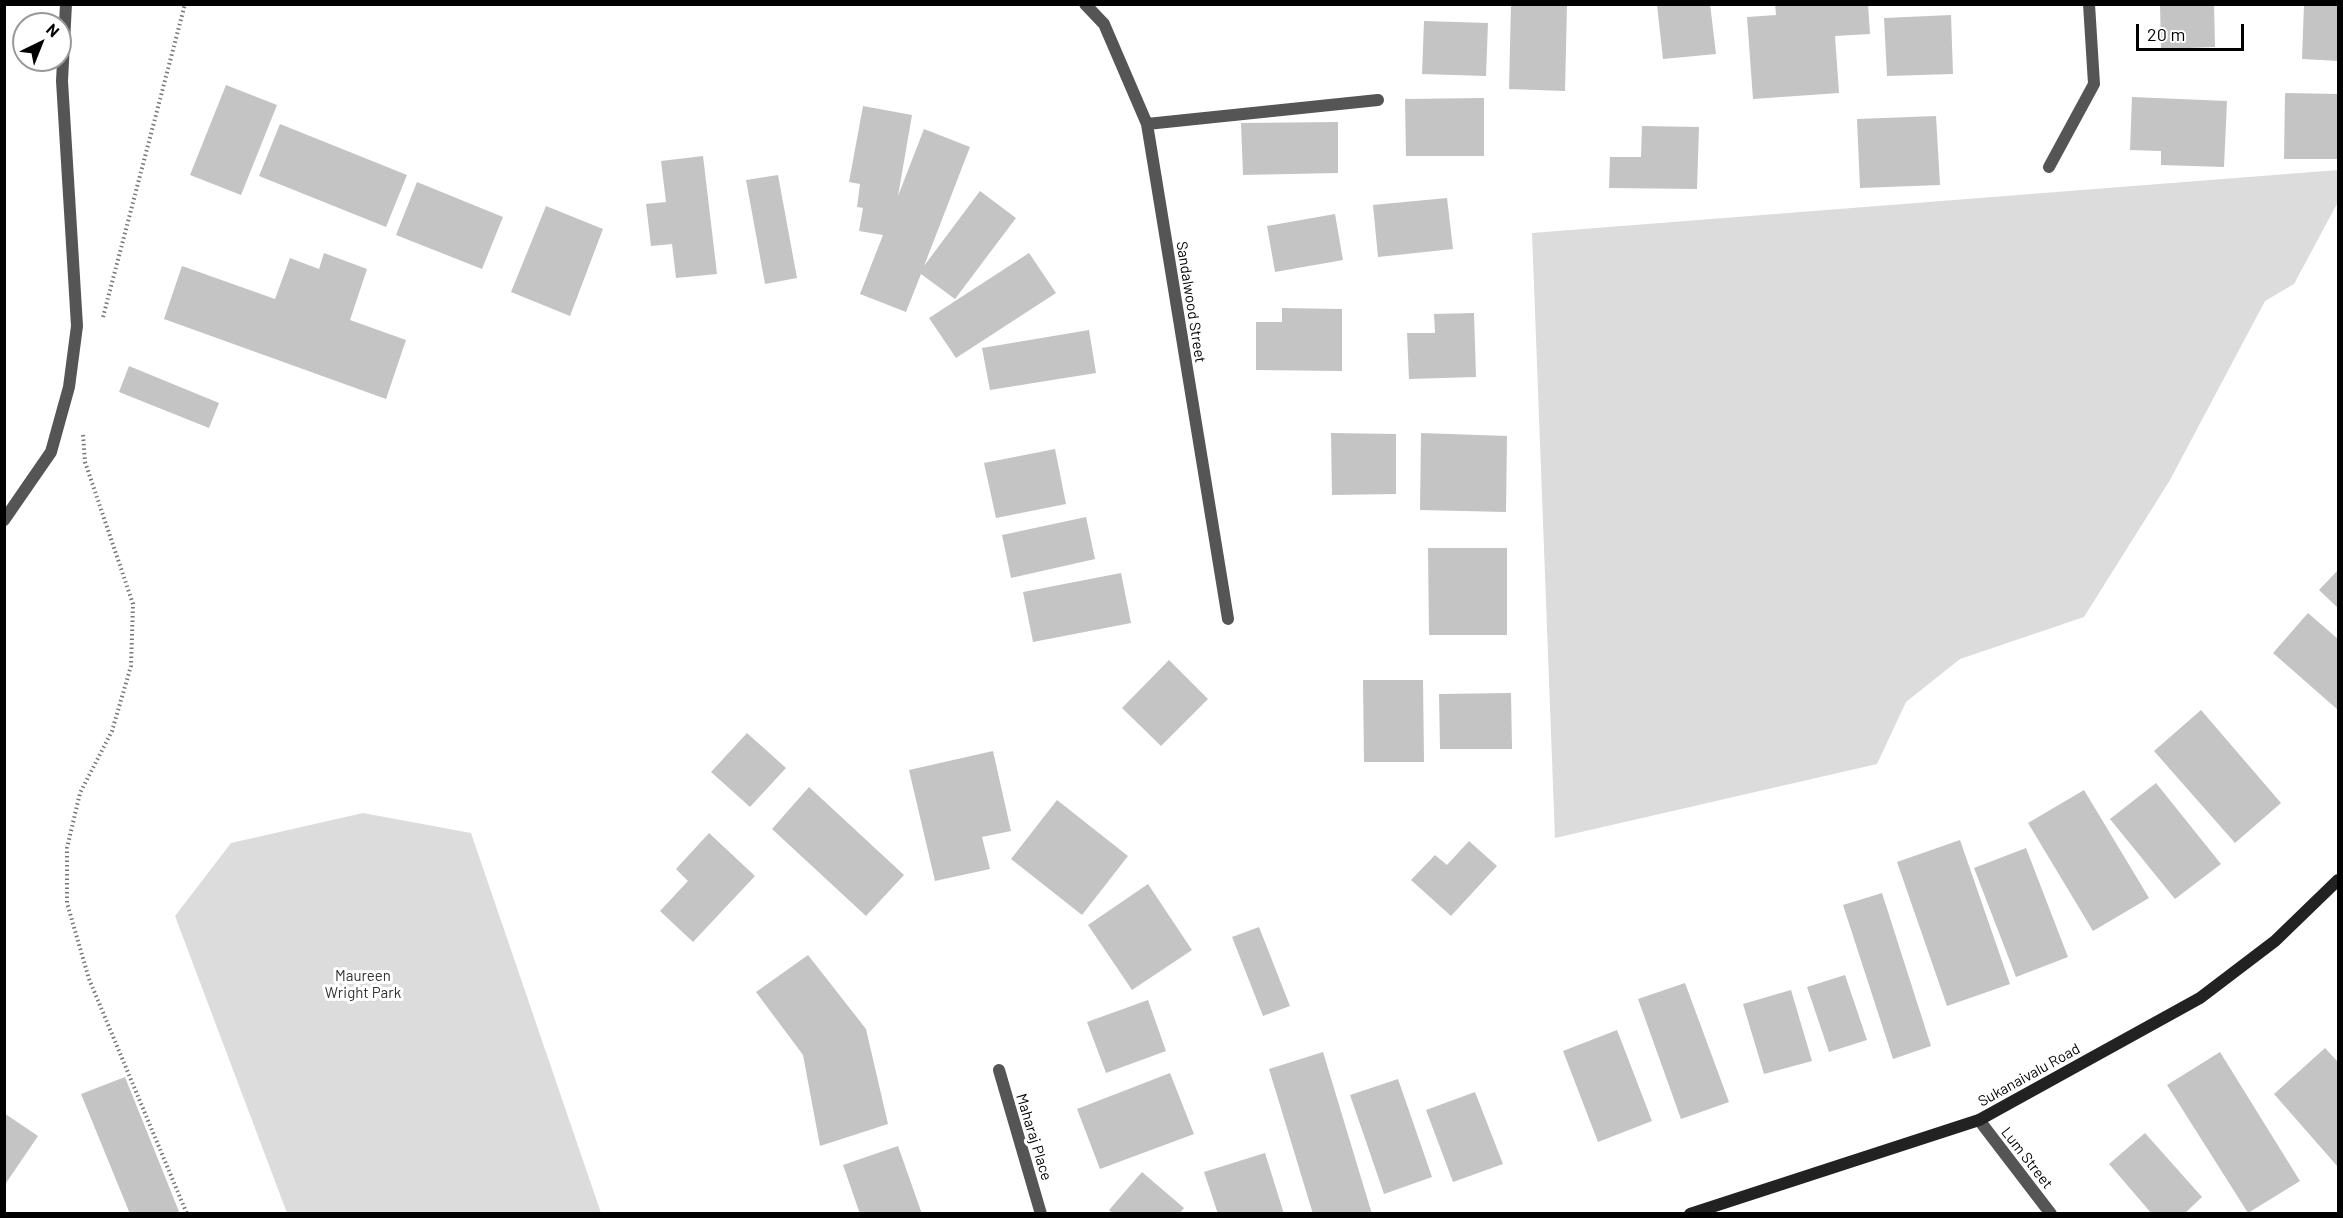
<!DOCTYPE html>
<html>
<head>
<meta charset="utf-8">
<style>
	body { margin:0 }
	#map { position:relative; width:2343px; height:1218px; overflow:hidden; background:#fff; font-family:Barlow,sans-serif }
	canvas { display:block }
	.frame { position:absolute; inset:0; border:6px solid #000; pointer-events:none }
	.north { position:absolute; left:12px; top:12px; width:60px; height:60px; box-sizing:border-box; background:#fff; border:2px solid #999; border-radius:50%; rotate:43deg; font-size:16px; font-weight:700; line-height:24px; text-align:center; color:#000 }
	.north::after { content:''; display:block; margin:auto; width:21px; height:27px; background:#000; clip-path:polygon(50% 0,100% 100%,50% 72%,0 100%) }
	.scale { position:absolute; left:2136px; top:24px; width:108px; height:27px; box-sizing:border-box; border:3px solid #000; border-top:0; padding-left:8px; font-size:18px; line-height:21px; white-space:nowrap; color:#000; -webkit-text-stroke:4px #fff; paint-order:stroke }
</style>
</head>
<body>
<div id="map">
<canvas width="2343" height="1218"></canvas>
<div class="frame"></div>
<div class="north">N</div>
<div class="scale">20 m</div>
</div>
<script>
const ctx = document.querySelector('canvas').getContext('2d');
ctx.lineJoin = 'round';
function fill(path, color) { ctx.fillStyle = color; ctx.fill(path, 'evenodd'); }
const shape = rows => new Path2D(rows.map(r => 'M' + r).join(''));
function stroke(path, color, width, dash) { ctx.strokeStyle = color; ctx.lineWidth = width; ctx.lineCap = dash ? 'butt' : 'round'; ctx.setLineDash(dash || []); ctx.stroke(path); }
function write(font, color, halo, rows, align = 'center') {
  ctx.font = font + ' Barlow,sans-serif'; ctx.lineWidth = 6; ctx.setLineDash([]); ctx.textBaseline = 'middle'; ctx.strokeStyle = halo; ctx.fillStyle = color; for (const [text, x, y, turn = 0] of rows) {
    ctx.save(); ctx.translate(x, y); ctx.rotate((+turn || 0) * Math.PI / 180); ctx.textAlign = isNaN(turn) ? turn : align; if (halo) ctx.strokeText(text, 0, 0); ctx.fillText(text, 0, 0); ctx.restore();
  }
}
const green = shape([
	[2338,170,2338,202,2294,284,2265,301,2170,480,2084,617,1960,659,1906,702,1877,764,1555,838,1532,233],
	[363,813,471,833,601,1213,287,1213,175,916,231,843]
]);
const building = shape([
	[1511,4,1567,5,1565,91,1509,89],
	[1710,4,1716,54,1663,59,1657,5],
	[1775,4,1868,4,1870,34,1835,36,1839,93,1753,99,1747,17,1776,15],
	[2160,4,2214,4,2215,47,2161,49],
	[2304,4,2338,4,2338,61,2302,59],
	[1951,15,1953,74,1887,76,1884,18],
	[1424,21,1488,23,1486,76,1422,74],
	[226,85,277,105,241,195,190,175],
	[2285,93,2338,94,2338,159,2284,159],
	[2132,97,2227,101,2224,167,2161,165,2161,151,2130,150],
	[1484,98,1484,156,1406,156,1405,99],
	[863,106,912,115,898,196,924,129,970,147,924,266,980,191,1016,218,955,299,921,274,906,312,860,294,883,235,859,231,863,208,857,207,860,184,849,182],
	[1936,116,1940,185,1860,188,1857,119],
	[1338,122,1338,173,1243,175,1241,123],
	[280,124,407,175,386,227,259,176],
	[1642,126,1699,127,1697,189,1609,188,1610,157,1641,157],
	[703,156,717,274,676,278,672,244,651,246,646,204,666,202,661,161],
	[778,175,797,278,765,284,746,180],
	[417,182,503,217,482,269,396,235],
	[1447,198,1453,249,1378,257,1373,205],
	[546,206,603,229,570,316,511,292],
	[1335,214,1343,260,1275,272,1267,226],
	[324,253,367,269,350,320,406,340,386,399,164,319,182,266,275,299,290,258,319,269],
	[1029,253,1056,293,956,358,929,318],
	[1282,308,1342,309,1342,371,1256,370,1256,322,1282,322],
	[1474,313,1476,377,1409,379,1407,333,1435,333,1434,314],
	[1089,330,1096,373,990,390,982,348],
	[129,366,219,403,209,428,119,392],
	[1331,433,1396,434,1396,494,1332,495],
	[1421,433,1507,436,1506,512,1420,510],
	[1055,449,1066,504,996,518,984,463],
	[1086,517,1095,559,1011,578,1002,535],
	[1428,548,1507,548,1507,635,1429,635],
	[2338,570,2338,608,2319,590],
	[1121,573,1131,623,1033,642,1023,592],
	[2308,613,2338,639,2338,710,2273,653],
	[1169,660,1208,699,1161,746,1122,708],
	[1363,680,1423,680,1424,762,1364,762],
	[1511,693,1512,749,1440,749,1439,694],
	[2201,710,2281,803,2235,843,2154,751],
	[747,733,786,768,750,807,711,772],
	[993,751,1011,831,982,837,990,869,935,881,909,770],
	[2156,783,2221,864,2175,899,2110,819],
	[809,787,904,875,866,916,772,829],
	[2084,790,2149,898,2093,931,2028,823],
	[1057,800,1128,856,1082,915,1011,859],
	[709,833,755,876,693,942,660,911,688,881,676,869],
	[1960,840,2010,984,1947,1006,1897,862],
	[1469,841,1497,866,1451,916,1411,880,1435,855,1447,865],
	[2026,848,2068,957,2016,977,1974,868],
	[1148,884,1192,950,1132,990,1088,925],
	[1882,893,1931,1046,1893,1059,1843,905],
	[1259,927,1290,1006,1263,1016,1232,937],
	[808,955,866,1029,888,1124,820,1146,803,1055,756,992],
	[1845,975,1867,1040,1829,1052,1807,987],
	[1685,983,1729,1102,1681,1119,1638,999],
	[1791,990,1812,1061,1764,1074,1743,1004],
	[1148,1000,1166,1051,1106,1073,1087,1022],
	[1617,1030,1652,1121,1598,1142,1563,1051],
	[2325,1048,2338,1062,2338,1167,2274,1094],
	[1323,1052,1372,1214,1313,1214,1269,1069],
	[2220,1052,2300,1181,2248,1213,2167,1085],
	[1170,1073,1194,1134,1100,1169,1077,1109],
	[125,1077,180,1214,130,1214,81,1094],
	[1398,1079,1432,1177,1384,1194,1350,1095],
	[1475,1092,1503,1164,1453,1182,1426,1110],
	[4,1113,38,1136,4,1186],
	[2145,1133,2202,1197,2184,1214,2152,1214,2109,1164],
	[898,1146,922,1214,860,1214,843,1165],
	[1265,1153,1284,1214,1218,1214,1204,1172],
	[1142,1172,1184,1208,1179,1214,1113,1214,1109,1210]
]);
const path = shape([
	[103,317,185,4],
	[83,435,85,462,133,604,131,666,112,731,80,793,67,848,67,903,89,979,187,1214]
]);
const street = shape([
	[1085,4,1104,24,1147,124,1228,619],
	[1147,124,1378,100],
	[2049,167,2094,84,2089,4],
	[4,520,51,452,69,387,77,326,62,81,66,4],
	[999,1070,1041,1214],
	[1979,1120,2051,1214]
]);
const secondary = shape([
	[1690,1214,1979,1120,2200,998,2275,941,2338,880]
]);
const streetNames = [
	["Sandalwood Street",1191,302,81],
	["Sukanaivalu Road",2029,1075,-29],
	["Maharaj Place",1034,1137,73],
	["Lum Street",2027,1158,52]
];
const parkNames = [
	["Maureen",363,976],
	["Wright Park",363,993]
];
fill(green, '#dcdcdc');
fill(building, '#c4c4c4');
stroke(path, '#777', 4, [1.5, 3]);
stroke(street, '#555', 12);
stroke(secondary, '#222', 12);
write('15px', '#000', '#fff', streetNames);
write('15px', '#333', '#fff', parkNames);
</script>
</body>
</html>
